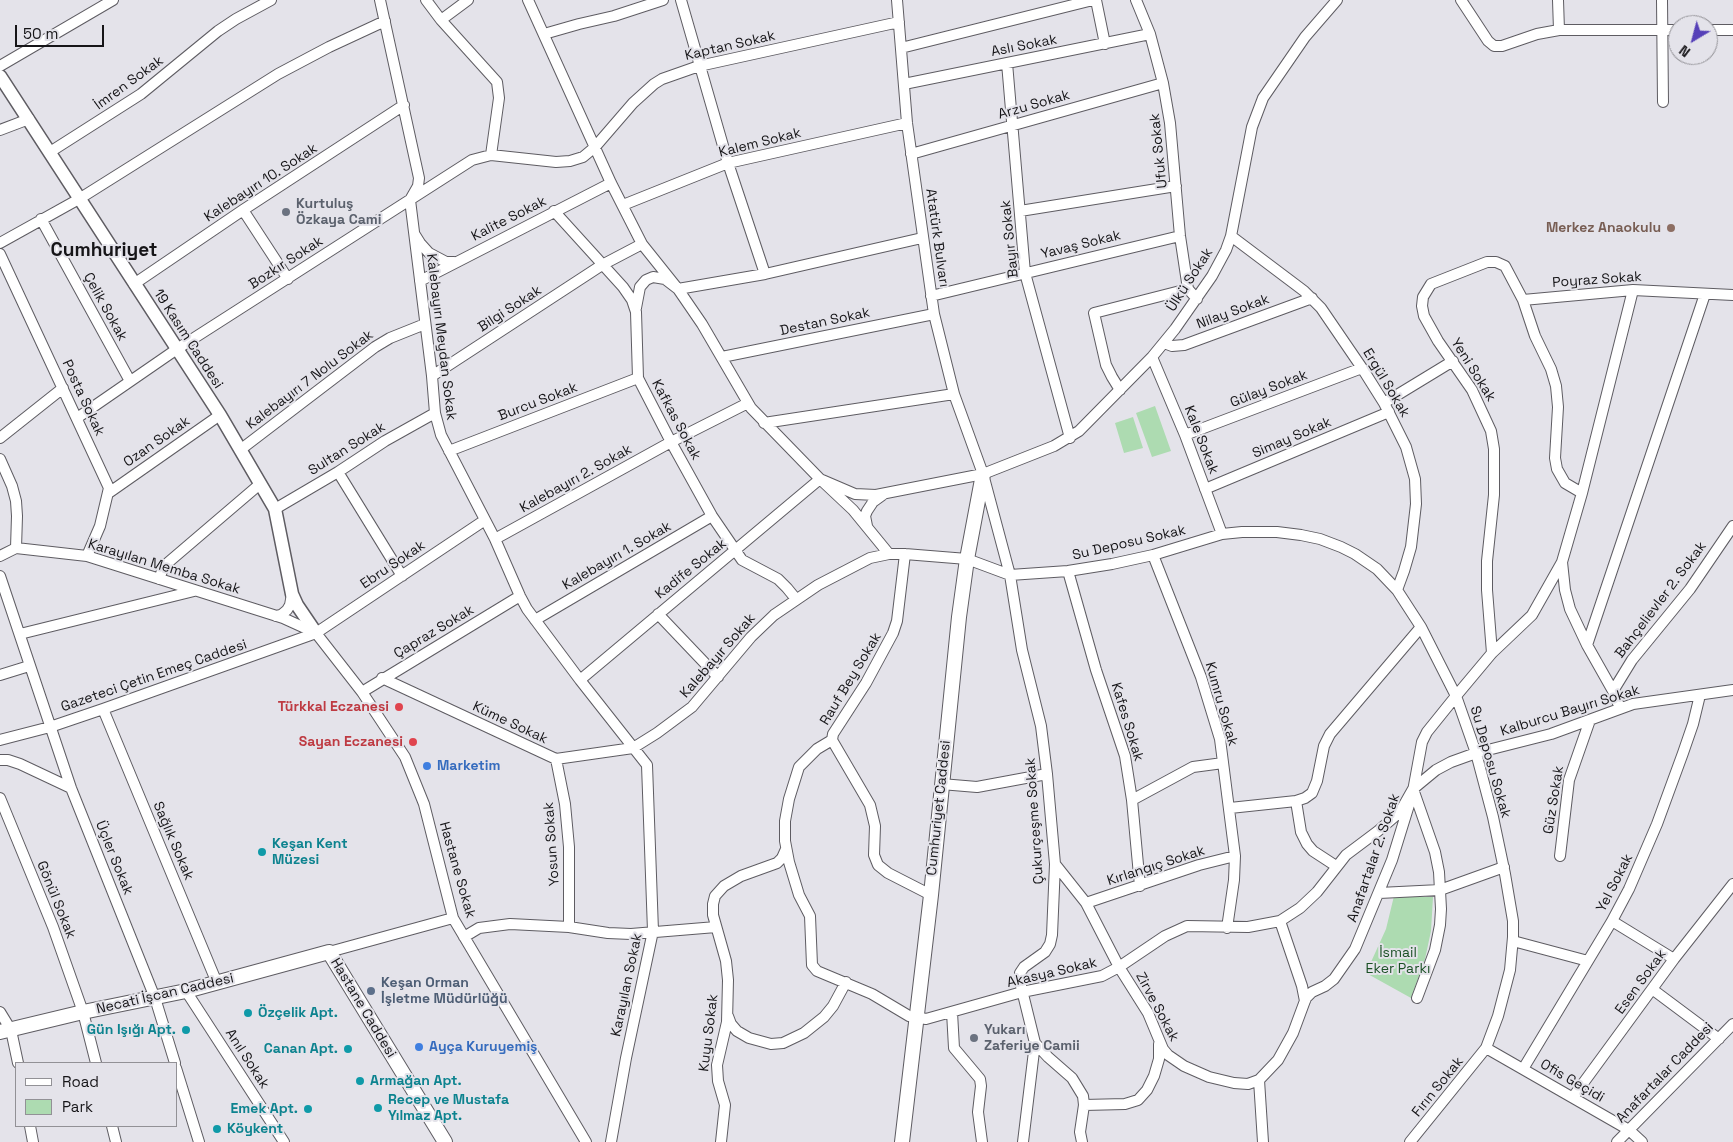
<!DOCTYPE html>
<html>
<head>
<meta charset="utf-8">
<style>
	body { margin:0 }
	#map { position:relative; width:1733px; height:1142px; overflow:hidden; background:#e4e3ea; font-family:"Space Grotesk",sans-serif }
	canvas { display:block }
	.legend { position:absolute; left:15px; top:1062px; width:162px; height:65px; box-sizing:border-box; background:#e4e3ea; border:1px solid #929196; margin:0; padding:6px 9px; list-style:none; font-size:15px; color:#161518 }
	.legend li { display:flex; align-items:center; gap:10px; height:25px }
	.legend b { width:25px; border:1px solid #929196 }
	.north { position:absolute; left:1668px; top:15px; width:50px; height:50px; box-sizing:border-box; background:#e4e3ea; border:1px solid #929196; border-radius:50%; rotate:217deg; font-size:14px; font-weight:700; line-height:20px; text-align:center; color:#161518 }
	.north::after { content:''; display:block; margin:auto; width:18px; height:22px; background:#5640b8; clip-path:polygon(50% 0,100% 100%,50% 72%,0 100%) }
	.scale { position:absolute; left:15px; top:25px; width:89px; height:22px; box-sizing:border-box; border:2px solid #161518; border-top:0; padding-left:6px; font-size:15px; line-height:18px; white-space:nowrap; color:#161518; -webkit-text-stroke:4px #e4e3ea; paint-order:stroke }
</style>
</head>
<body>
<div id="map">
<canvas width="1733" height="1142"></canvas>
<ul class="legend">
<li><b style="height:6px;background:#fff"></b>Road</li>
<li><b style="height:14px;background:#addbb1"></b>Park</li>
</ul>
<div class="north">N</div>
<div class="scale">50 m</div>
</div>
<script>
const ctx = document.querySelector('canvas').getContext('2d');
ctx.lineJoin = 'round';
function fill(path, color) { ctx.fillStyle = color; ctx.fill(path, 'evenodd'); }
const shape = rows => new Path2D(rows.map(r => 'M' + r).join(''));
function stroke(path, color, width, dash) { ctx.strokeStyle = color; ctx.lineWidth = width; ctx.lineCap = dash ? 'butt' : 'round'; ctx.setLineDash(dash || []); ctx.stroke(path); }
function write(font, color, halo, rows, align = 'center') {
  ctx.font = font + ' "Space Grotesk",sans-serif'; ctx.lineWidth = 4; ctx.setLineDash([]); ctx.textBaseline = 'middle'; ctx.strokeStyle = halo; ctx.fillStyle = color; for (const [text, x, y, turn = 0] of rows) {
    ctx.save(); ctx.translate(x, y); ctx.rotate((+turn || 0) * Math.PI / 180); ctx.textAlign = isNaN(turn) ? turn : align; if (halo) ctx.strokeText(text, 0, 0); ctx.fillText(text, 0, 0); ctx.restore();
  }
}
const green = shape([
	[1155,406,1171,451,1152,457,1136,413],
	[1133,417,1143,448,1124,453,1115,423],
	[1394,896,1433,897,1431,931,1425,959,1411,998,1366,973,1386,929]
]);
const minor = shape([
	[380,0,419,178,418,186,410,200,432,376,435,413,441,435,495,539,520,596,527,609,580,680,647,765,653,931,626,1058,611,1142],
	[426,0,441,20,497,82,499,98,491,155],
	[528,0,611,183,642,244,678,289,702,324,751,408,820,479,853,510,889,554],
	[681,0,728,163,765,274],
	[897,0,907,123,934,314,954,394,983,474,1010,575,1022,650,1041,726,1047,774,1055,864,1052,935,1050,944,1045,952,1024,967,1020,973,1020,982,1035,1043,1023,1142],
	[1096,0,1105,44],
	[1136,0,1150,34,1163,83,1170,123,1180,236,1188,289,1197,299],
	[1461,0,1488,41,1494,46,1502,46,1537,34,1559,30,1678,30],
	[1558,0,1559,30],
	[1662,0,1663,102],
	[441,20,468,0],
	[1708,30,1733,30],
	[544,34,579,24,614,16,663,0],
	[901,48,1093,0],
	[1007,63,1025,273,1070,438],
	[0,66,113,0],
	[904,84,1150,34],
	[0,130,29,119],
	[50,152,141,94,218,31,236,19,271,0],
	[911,154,1163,83],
	[623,205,728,163,907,123],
	[243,210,288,279],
	[554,211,623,287,632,300,636,312,638,378,671,442,712,516,742,560,778,579,787,588,796,599],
	[1020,211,1176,186],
	[41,219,130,381],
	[415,235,420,243,429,253,446,262,454,262],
	[1231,236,1304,291,1321,308,1362,368,1384,403,1406,447,1415,479,1416,504,1411,547,1404,571,1397,590],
	[0,243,79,199,278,74,329,47,385,21],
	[0,254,109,488,100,526,87,556],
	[420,281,611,183],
	[134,284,243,210,404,105],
	[931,296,1180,236],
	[1523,300,1633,290,1733,295],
	[636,308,640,287,646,280,653,277,665,279,678,289,765,274,922,238],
	[1164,343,1172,346,1184,345,1312,298],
	[722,357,934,314],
	[1152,357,1185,435,1222,534],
	[432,376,602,265,642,244],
	[1120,390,1112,377,1106,365,1094,313,1188,289],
	[1384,403,1453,361],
	[77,418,177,349,472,160,491,155,556,162,570,161,583,157,595,147,633,103,654,84,662,79,699,66,899,22],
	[764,423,954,394],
	[1185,435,1362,368],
	[0,438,63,388],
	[240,450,375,347,390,338,425,324],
	[449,451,638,378],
	[0,459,12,486,16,501,17,516,16,548],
	[338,472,402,576],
	[1205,489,1389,412],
	[110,492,220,415],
	[275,509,338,472,385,441,435,413],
	[867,526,865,516,867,511,873,502,884,494],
	[495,539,671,442,748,403],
	[905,554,897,621,893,633,866,683,833,734,832,740,870,805,875,826,874,855,878,865,888,873,931,895],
	[1153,555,1201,677,1220,739,1235,856,1234,880,1227,928],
	[0,556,16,548,87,556,283,618,316,633,362,692,405,757,424,804,453,918,586,1142],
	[1068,571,1096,670,1125,756,1132,800,1140,886],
	[0,576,71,788,155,998,175,1063],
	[159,579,164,566,260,484],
	[658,614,718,677],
	[276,616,281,615,287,610,290,605,292,594],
	[535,620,712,516],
	[20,634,194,591],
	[1587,645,1705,294],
	[1492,653,1487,590,1487,561,1494,495,1494,449,1491,431,1472,390,1438,341,1424,316,1422,306,1423,297,1431,284,1487,262,1496,262,1505,266,1523,300,1535,336,1551,369,1556,386,1558,407,1555,458,1557,469,1565,483,1582,493],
	[0,675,29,666],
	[382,678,556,759,633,748,657,733,692,707,751,637,774,615,818,585,870,558,889,554,905,554,967,559,1010,575,1068,571,1112,564,1153,555,1222,534,1242,532,1277,532,1301,535,1320,539,1341,547,1355,554,1377,569,1397,590,1421,627,1456,696,1476,753,1493,817,1505,874,1513,921,1513,937,1510,970,1498,1016,1486,1048,1410,1142],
	[580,680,820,479,855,494,876,495,983,474,1054,446,1079,431,1152,357,1175,329,1212,276,1226,250,1231,236,1252,127,1263,98,1305,37,1337,0],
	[1613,691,1632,660,1690,589,1733,526],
	[362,692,520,596],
	[1620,708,1613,691,1587,645,1570,609,1565,590,1562,562,1582,493,1633,290],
	[103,709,217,983],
	[0,740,50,727,103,709,316,633,485,520],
	[832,740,817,749,799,767,789,799,785,821,785,841,789,862,799,895,810,916,812,965,817,971,872,994,909,1016,926,1019,1022,992,1102,976,1119,967,1165,936,1187,926,1248,927,1280,921,1300,908,1317,892,1346,855,1378,831,1400,812,1413,789,1436,770,1451,762,1476,753,1551,734,1633,704,1733,690],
	[556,759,565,804,569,847,569,927],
	[0,760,8,760,20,764,71,788],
	[941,784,977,787,1047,774],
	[1413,789,1435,852,1439,872,1441,909,1440,925,1435,950,1417,998],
	[1413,791,1422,742,1427,732,1456,696,1492,653,1532,615,1562,562],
	[0,798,53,927,83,1012,96,1063],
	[1132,800,1193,767,1223,763],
	[1296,801,1301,832,1307,844,1313,851,1336,866],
	[1230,808,1296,801,1305,798,1312,793,1317,781,1324,746,1330,734,1421,627],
	[1560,856,1569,780,1590,720],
	[1055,864,1086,903,1119,967,1148,1013,1163,1049,1168,1055,1184,1066,1209,1077,1234,1083,1248,1084,1259,1080,1278,1060,1293,1033,1306,998,1312,992,1325,986,1334,979,1355,949,1392,860,1409,805],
	[1379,893,1440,890,1504,867],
	[1086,903,1199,865,1235,856],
	[1280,921,1302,986,1305,1001],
	[1612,921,1674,959],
	[464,937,479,928,510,924,569,927,608,933,631,934,716,927],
	[1513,941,1588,961],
	[329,952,453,918],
	[1652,989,1719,1039],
	[186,991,284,1142],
	[0,1012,11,1030,18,1063],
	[952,1012,954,1048,980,1079,981,1086,978,1112,982,1142],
	[728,1016,731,1024,737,1031,749,1038,771,1044,783,1043,804,1033,824,1017,833,1006,846,982],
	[1035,1043,1048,1057,1072,1078,1083,1096,1084,1105,1080,1132,1082,1142],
	[1486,1048,1629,1130,1642,1142],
	[176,1068,199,1142],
	[1523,1069,1612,921,1629,889,1657,824,1683,753,1693,724,1700,695],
	[1259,1080,1263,1142],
	[1573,1097,1674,959,1733,884],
	[1084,1105,1125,1104,1138,1100,1147,1090,1154,1076,1159,1059,1159,1044],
	[30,1126,33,1142],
	[112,1126,116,1142],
	[721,1142,725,1105,718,1081,717,1065,727,1022,728,980,726,961,713,915,713,904,715,896,724,886,741,876,777,863,782,858,786,849],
	[1617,1142,1733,1024]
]);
const tertiary = shape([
	[0,76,220,415,275,509,292,594,297,605,316,633]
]);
const secondary = shape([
	[0,1032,83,1012,186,991,329,952,445,1142],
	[902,1142,931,895,959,617,967,559,983,474]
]);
const markers = [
	[286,212,5,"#6b7280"],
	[1671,228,5,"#8d6e63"],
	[399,707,5,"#e0444e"],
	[413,742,5,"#e0444e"],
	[427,766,5,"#3f7fe0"],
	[262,852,5,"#0f9aa8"],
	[371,991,5,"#5c6f8a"],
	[248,1013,5,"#0f9aa8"],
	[186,1030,5,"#0f9aa8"],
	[974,1038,5,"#6b7280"],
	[419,1047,5,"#3f7fe0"],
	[348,1049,5,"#0f9aa8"],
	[360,1081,5,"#0f9aa8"],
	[378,1108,5,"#0f9aa8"],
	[308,1109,5,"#0f9aa8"],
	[217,1129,5,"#0f9aa8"]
];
const streetNames = [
	["Kaptan Sokak",730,46,-13],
	["Aslı Sokak",1024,46,-11],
	["İmren Sokak",129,83,-36],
	["Arzu Sokak",1034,105,-16],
	["Kalem Sokak",760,143,-14],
	["Ufuk Sokak",1159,151,-96],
	["Kalebayırı 10. Sokak",261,183,-33],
	["Kalite Sokak",509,219,-27],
	["Atatürk Bulvarı",937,238,82],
	["Bayır Sokak",1010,239,-96],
	["Yavaş Sokak",1081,245,-14],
	["Bozkır Sokak",286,263,-33],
	["Ülkü Sokak",1190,280,-57],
	["Poyraz Sokak",1597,280,-4],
	["Çelik Sokak",105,307,61],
	["Bilgi Sokak",510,309,-33],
	["Nilay Sokak",1233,312,-20],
	["Destan Sokak",825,322,-12],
	["Kalebayırı Meydan Sokak",441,337,83],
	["19 Kasım Caddesi",188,339,57],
	["Yeni Sokak",1473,370,58],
	["Kalebayırı 7 Nolu Sokak",310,380,-37],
	["Ergül Sokak",1386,383,59],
	["Gülay Sokak",1269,389,-21],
	["Posta Sokak",83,398,65],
	["Burcu Sokak",538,402,-21],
	["Kafkas Sokak",676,420,62],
	["Simay Sokak",1292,438,-23],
	["Kale Sokak",1201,440,69],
	["Ozan Sokak",157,442,-35],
	["Sultan Sokak",347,449,-32],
	["Kalebayırı 2. Sokak",576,479,-29],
	["Su Deposu Sokak",1129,543,-13],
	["Kalebayırı 1. Sokak",617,556,-30],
	["Ebru Sokak",393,565,-34],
	["Karayılan Memba Sokak",164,567,17],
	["Kadife Sokak",691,569,-39],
	["Bahçelievler 2. Sokak",1661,600,-53],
	["Çapraz Sokak",434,632,-31],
	["Kalebayır Sokak",718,656,-49],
	["Gazeteci Çetin Emeç Caddesi",154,676,-19],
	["Rauf Bey Sokak",851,679,-59],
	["Kumru Sokak",1221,704,74],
	["Kalburcu Bayırı Sokak",1570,711,-17],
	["Kafes Sokak",1127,722,73],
	["Küme Sokak",510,723,25],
	["Su Deposu Sokak",1490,762,74],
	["Güz Sokak",1554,800,-81],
	["Cumhuriyet Caddesi",939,808,-84],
	["Çukurçeşme Sokak",1035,821,-94],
	["Sağlık Sokak",173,841,67],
	["Yosun Sokak",552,844,-94],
	["Üçler Sokak",114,858,68],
	["Anafartalar 2. Sokak",1374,858,-71],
	["Kırlangıç Sokak",1156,866,-18],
	["Hastane Sokak",457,870,74],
	["Yel Sokak",1615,883,-63],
	["Gönül Sokak",56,900,68],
	["Akasya Sokak",1052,973,-13],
	["Esen Sokak",1641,982,-54],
	["Karayılan Sokak",627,985,-78],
	["Necati İşcan Caddesi",165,994,-13],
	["Zirve Sokak",1157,1007,62],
	["Hastane Caddesi",363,1008,59],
	["Kuyu Sokak",709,1033,-83],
	["Anıl Sokak",247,1059,57],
	["Anafartalar Caddesi",1665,1073,-46],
	["Ofis Geçidi",1572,1081,30],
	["Fırın Sokak",1438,1087,-51]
];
const worshipNames = [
	["Kurtuluş",296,204],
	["Özkaya Cami",296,220],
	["Yukarı",984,1030],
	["Zaferiye Camii",984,1046]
];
const educationNames = [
	["Merkez Anaokulu",1661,228]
];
const healthNames = [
	["Türkkal Eczanesi",389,707],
	["Sayan Eczanesi",403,742]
];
const shopNames = [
	["Marketim",437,766],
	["Ayça Kuruyemiş",429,1047]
];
const cultureNames = [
	["Keşan Kent",272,844],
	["Müzesi",272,860],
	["Özçelik Apt.",258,1013],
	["Gün Işığı Apt.",176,1030,"right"],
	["Canan Apt.",338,1049,"right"],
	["Armağan Apt.",370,1081],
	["Recep ve Mustafa",388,1100],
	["Yılmaz Apt.",388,1116],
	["Emek Apt.",298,1109,"right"],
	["Köykent",227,1129]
];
const parkNames = [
	["İsmail",1398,953],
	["Eker Parkı",1398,969]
];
const serviceNames = [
	["Keşan Orman",381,983],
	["İşletme Müdürlüğü",381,999]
];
const districtNames = [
	["Cumhuriyet",104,251]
];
fill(green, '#addbb1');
stroke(minor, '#5e5c62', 12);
stroke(tertiary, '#5e5c62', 15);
stroke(secondary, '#5e5c62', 16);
stroke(minor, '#fff', 10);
stroke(tertiary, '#fff', 12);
stroke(secondary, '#fff', 14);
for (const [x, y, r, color] of markers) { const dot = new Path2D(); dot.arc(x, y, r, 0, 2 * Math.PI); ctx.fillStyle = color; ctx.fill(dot); stroke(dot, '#e4e3ea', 2); }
write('14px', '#161518', '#e4e3ea', streetNames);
write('bold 14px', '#5b616d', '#e4e3ea', worshipNames, 'left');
write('bold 14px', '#785e54', '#e4e3ea', educationNames, 'right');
write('bold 14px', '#be3a42', '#e4e3ea', healthNames, 'right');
write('bold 14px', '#366cbe', '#e4e3ea', shopNames, 'left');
write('bold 14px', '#0d838f', '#e4e3ea', cultureNames, 'left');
write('14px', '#1b5025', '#e4e3ea', parkNames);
write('bold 14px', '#4e5e75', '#e4e3ea', serviceNames, 'left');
write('bold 19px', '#161518', '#e4e3ea', districtNames);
</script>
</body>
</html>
